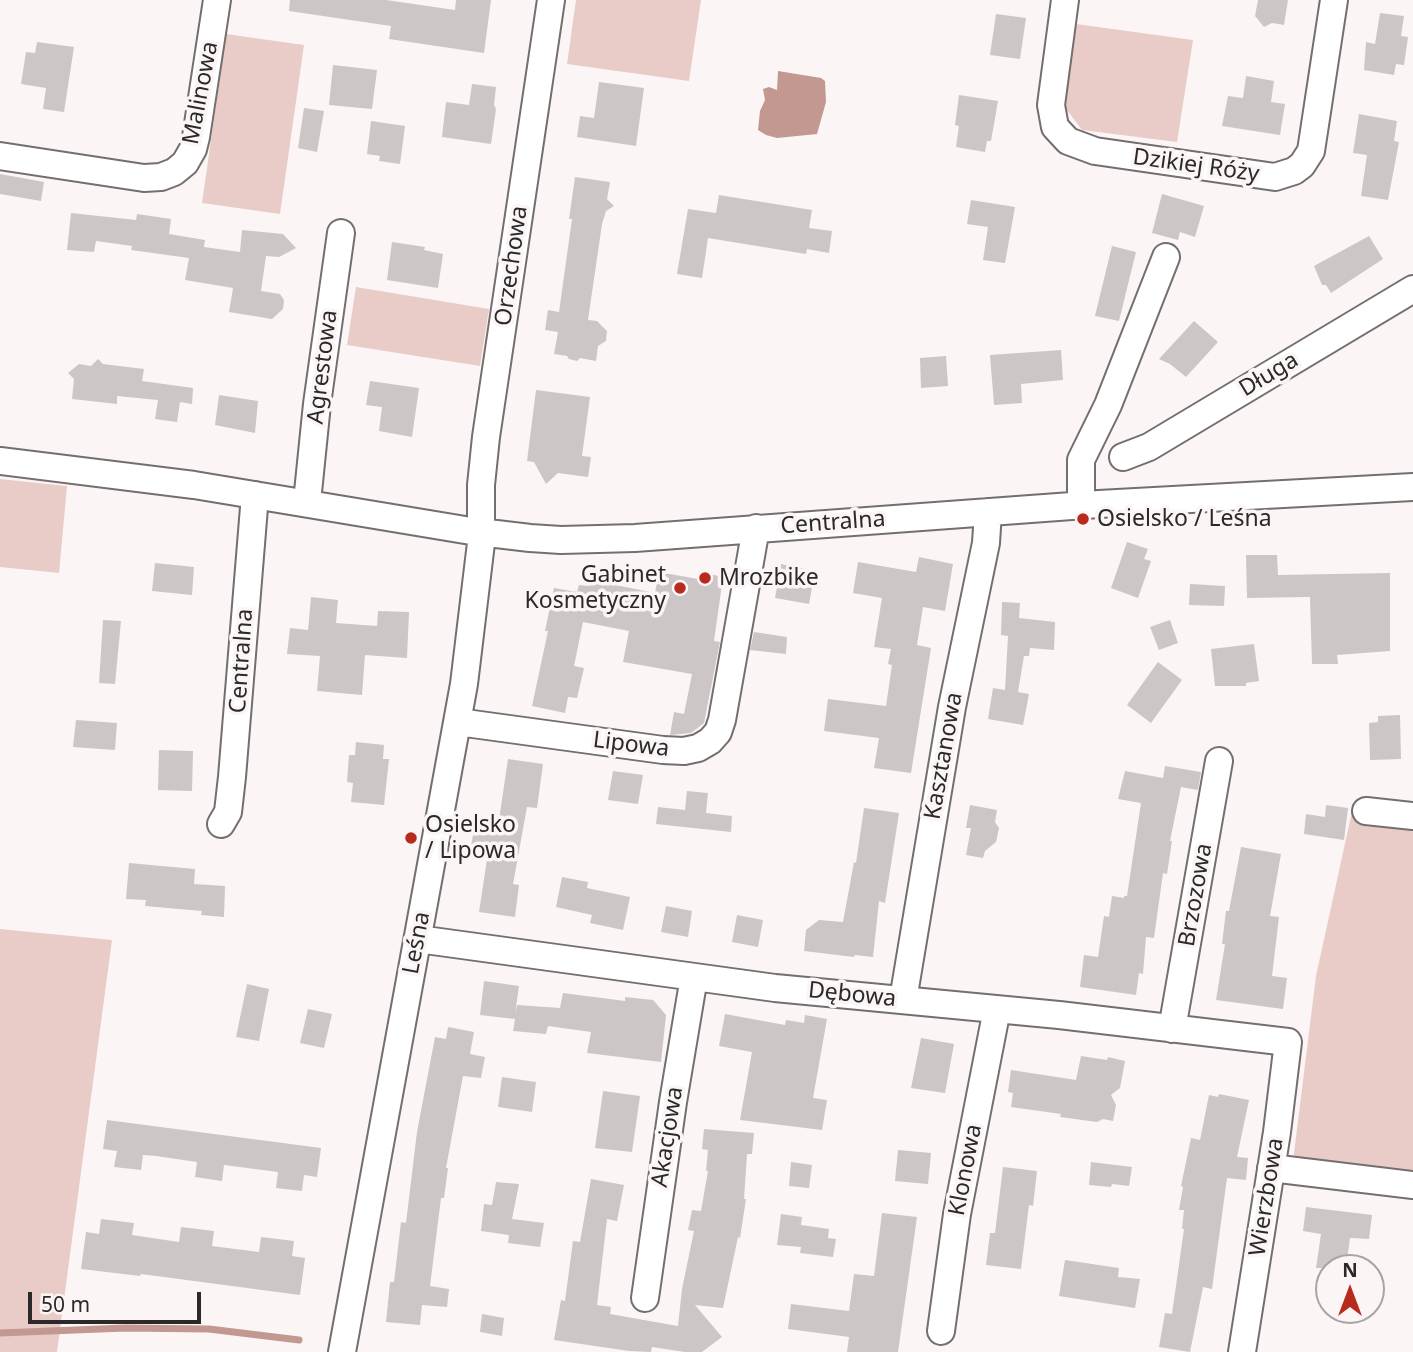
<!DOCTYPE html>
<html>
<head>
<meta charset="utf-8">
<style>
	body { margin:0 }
	#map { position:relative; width:1413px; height:1352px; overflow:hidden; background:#fbf6f5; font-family:"Noto Sans",sans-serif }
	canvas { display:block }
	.north { position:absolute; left:1315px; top:1254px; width:70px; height:70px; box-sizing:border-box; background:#fbf6f5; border:2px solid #a8a4a3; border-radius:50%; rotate:0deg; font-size:19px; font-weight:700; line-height:28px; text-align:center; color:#2b2929 }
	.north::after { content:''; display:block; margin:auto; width:24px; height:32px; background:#b82a1e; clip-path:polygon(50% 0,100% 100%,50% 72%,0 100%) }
	.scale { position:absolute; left:28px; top:1292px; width:173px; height:32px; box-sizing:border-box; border:4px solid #2b2929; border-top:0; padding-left:9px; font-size:21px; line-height:24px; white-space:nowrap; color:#2b2929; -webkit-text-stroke:5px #fbf6f5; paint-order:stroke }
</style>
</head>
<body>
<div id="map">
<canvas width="1413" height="1352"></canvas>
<div class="north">N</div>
<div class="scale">50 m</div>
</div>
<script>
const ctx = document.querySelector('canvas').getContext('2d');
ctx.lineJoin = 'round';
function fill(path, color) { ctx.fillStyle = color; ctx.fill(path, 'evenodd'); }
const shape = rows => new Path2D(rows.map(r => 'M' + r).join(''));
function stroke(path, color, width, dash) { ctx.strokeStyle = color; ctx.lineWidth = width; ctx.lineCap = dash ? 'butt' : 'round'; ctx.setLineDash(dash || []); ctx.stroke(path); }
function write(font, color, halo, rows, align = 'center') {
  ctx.font = font + ' "Noto Sans",sans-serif'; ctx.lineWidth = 7; ctx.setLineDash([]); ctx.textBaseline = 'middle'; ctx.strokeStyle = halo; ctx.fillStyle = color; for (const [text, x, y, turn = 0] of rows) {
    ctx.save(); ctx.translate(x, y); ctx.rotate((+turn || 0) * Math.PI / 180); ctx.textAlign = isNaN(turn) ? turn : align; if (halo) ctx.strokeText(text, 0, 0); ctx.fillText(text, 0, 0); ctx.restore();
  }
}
const green = shape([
	[576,0,701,0,689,81,567,64],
	[1076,24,1193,40,1177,142,1082,130,1064,106],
	[226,34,304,45,280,214,202,203],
	[356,287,489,309,480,366,347,345],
	[0,479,67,486,59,573,0,567],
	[1351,816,1413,823,1413,1175,1293,1161,1316,976],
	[0,929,112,940,57,1352,0,1352]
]);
const water = shape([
	[778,71,821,78,825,81,826,102,817,134,777,138,766,135,758,130,760,111,765,100,763,89,769,87,777,90]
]);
const stream = shape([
	[0,1333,125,1328,209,1329,299,1340]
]);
const building = shape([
	[290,0,386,0,455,10,456,0,491,0,484,53,389,39,391,26,289,11],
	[1258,0,1288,0,1284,25,1272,23,1264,27,1255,16],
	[1380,13,1404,16,1401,36,1408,37,1404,65,1396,64,1394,75,1364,70,1366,42,1375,44],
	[996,14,1026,18,1020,59,990,55],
	[37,42,74,47,64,112,43,109,46,88,21,84,26,52,35,53],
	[333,65,377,70,372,109,329,105],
	[1246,76,1274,81,1271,102,1285,104,1280,135,1222,126,1228,96,1243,98],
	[599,82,644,88,636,146,577,137,580,116,594,118],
	[472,84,496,87,494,105,496,109,491,144,442,137,446,102,469,105],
	[959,95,998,101,991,141,987,141,985,152,956,147,959,126,955,125],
	[304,108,324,111,317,152,298,148],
	[1359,114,1397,121,1394,141,1399,142,1388,200,1361,196,1367,155,1353,153],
	[371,121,405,126,400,164,379,161,380,156,367,154],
	[0,174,44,182,41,201,0,194],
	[575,177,610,182,607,199,614,206,606,211,602,224,588,320,597,321,607,331,606,341,598,346,596,361,580,358,577,361,569,359,567,356,554,354,558,332,545,330,548,310,559,312,572,219,569,219],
	[1162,194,1204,206,1195,237,1180,232,1178,240,1152,233],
	[719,195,812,210,809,228,832,231,829,253,807,249,806,254,708,238,702,278,677,274,688,209,716,213],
	[971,200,1015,207,1005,263,983,260,988,227,967,224],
	[71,213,136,220,137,214,171,219,169,234,205,240,204,247,240,252,242,230,283,234,296,248,279,257,266,256,261,291,280,294,284,300,283,309,272,319,229,312,233,288,185,280,189,258,131,250,132,246,96,241,94,252,67,250],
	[1369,236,1383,259,1331,293,1326,285,1322,285,1314,266],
	[392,242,425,247,424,250,443,254,438,288,387,280],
	[1112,246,1136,252,1119,321,1095,316],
	[1194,321,1218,342,1186,377,1170,364,1159,359],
	[1061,350,1063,380,1021,384,1022,403,994,405,990,355],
	[946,356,948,386,921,388,920,358],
	[98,359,103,364,144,369,142,381,193,388,192,404,180,402,177,422,155,419,158,400,117,396,117,404,72,399,74,379,68,373,79,364,91,366],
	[370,381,419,388,412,437,379,431,382,407,366,405],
	[536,390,590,397,582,456,591,457,588,477,558,473,546,484,534,462,527,461],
	[219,395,258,401,255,433,215,425],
	[1127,542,1148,549,1144,559,1151,561,1138,598,1111,588],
	[1246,555,1277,555,1278,575,1390,573,1390,651,1337,655,1338,664,1312,664,1310,597,1247,598],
	[919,557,953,564,945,611,923,607,917,645,931,648,911,773,874,768,879,738,824,731,828,699,886,706,892,665,888,664,891,649,874,647,882,598,853,593,858,562,916,572],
	[155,563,194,567,192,595,152,591],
	[781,564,815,571,809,604,775,598],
	[700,572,723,577,714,641,720,642,704,723,691,733,670,735,674,712,684,714,692,674,623,662,629,631,583,622,574,666,584,668,577,698,568,697,565,713,532,706,548,631,545,631,554,588,577,592,579,585,589,586,591,580,655,593,658,576,663,578,664,573,698,579],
	[1190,584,1225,586,1224,606,1189,605],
	[311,597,338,600,336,623,377,626,378,611,409,612,407,658,365,655,362,695,317,691,320,656,287,654,290,628,308,630],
	[1002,602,1020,603,1019,618,1055,622,1054,650,1030,648,1029,656,1024,656,1018,692,1029,694,1023,725,988,719,993,688,1005,690,1008,636,1001,635],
	[103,620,121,621,115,684,99,683],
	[1170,620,1178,643,1159,650,1150,627],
	[754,632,787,637,786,654,750,650],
	[1254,644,1259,681,1246,683,1246,686,1215,686,1211,649],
	[1158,662,1182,680,1151,723,1127,705],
	[1400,715,1401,759,1370,760,1369,723,1378,722,1378,716],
	[76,720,117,723,115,750,73,747],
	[356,742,384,745,383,759,389,759,384,805,351,802,353,783,347,782,349,755,355,755],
	[159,750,193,751,192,791,158,790],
	[508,759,543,764,537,808,527,807,513,884,519,885,515,917,479,912,488,853,470,850,477,816,499,820],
	[1165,766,1201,772,1198,790,1181,787,1170,841,1172,841,1167,874,1163,873,1154,938,1146,937,1143,974,1139,973,1136,995,1080,987,1084,955,1098,957,1104,916,1109,917,1112,896,1124,898,1124,896,1127,896,1141,803,1118,799,1125,771,1163,778],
	[613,771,643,775,638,804,608,800],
	[687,791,708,793,706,813,732,816,731,832,656,824,658,807,685,810],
	[970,805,997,810,995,822,999,828,996,842,985,851,983,858,966,855,971,828,966,828],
	[1326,805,1348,808,1344,840,1304,834,1306,814,1325,817],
	[864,808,899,813,885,903,879,901,873,957,855,955,854,957,804,951,806,930,819,920,843,922,854,862,856,863],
	[1241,847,1281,854,1270,916,1279,917,1272,976,1287,978,1283,1009,1216,1000,1225,944,1222,944,1226,911,1229,911],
	[129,863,195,869,194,884,225,886,224,917,201,915,202,911,145,906,146,900,126,899],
	[562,877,588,882,587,888,630,897,623,930,590,923,592,915,556,907],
	[666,906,692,911,688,937,661,932],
	[737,915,763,920,758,947,732,942],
	[484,981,519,986,515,1014,517,1005,560,1008,563,993,625,1001,625,997,653,1000,666,1015,661,1062,587,1053,591,1032,548,1026,546,1034,513,1031,515,1019,480,1015],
	[247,984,269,989,259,1041,236,1037],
	[308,1009,332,1014,324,1048,300,1043],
	[725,1014,785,1025,786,1020,804,1023,805,1015,827,1019,813,1098,827,1100,822,1130,740,1120,752,1052,719,1046],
	[448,1027,474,1032,470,1054,485,1057,481,1078,463,1076,446,1168,448,1168,444,1198,441,1198,430,1286,449,1289,447,1307,422,1305,420,1325,386,1322,390,1282,394,1282,401,1222,406,1223,417,1132,435,1037,446,1039],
	[921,1038,954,1044,945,1093,911,1088],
	[1081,1056,1107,1060,1108,1057,1125,1061,1120,1088,1111,1095,1116,1105,1113,1121,1103,1119,1097,1122,1060,1117,1061,1114,1011,1107,1013,1093,1008,1092,1011,1070,1076,1080],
	[502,1077,536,1082,532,1112,498,1107],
	[603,1091,640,1096,632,1152,595,1148],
	[1219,1094,1249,1100,1237,1157,1248,1158,1246,1180,1227,1178,1212,1289,1203,1287,1190,1352,1159,1347,1165,1313,1172,1314,1184,1229,1182,1229,1184,1210,1179,1210,1183,1187,1181,1186,1191,1138,1200,1140,1209,1095,1218,1097],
	[107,1120,321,1148,317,1177,304,1175,302,1191,276,1188,278,1172,224,1165,222,1181,195,1177,197,1162,156,1156,143,1155,141,1170,114,1167,117,1151,103,1149],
	[704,1129,754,1133,752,1154,747,1154,744,1199,746,1199,740,1238,738,1237,723,1308,695,1305,722,1337,702,1352,685,1352,652,1347,651,1352,629,1351,554,1340,561,1300,565,1301,573,1241,580,1242,591,1179,624,1185,617,1221,607,1219,597,1305,611,1307,610,1314,678,1326,682,1289,694,1231,688,1230,692,1210,701,1211,708,1171,706,1171,708,1150,702,1149],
	[898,1150,931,1153,928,1184,895,1181],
	[791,1162,812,1165,809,1188,789,1186],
	[1091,1162,1132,1167,1129,1186,1112,1184,1111,1187,1089,1185],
	[1003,1167,1037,1171,1033,1206,1029,1205,1021,1269,986,1265,990,1233,995,1233],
	[496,1182,519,1184,512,1219,544,1223,540,1247,508,1243,509,1235,481,1231,484,1204,492,1205],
	[1306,1207,1372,1215,1369,1239,1350,1238,1346,1268,1316,1268,1321,1234,1303,1231],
	[882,1213,917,1217,898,1352,847,1352,849,1337,788,1329,791,1304,849,1311,854,1274,874,1276],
	[781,1214,802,1217,801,1225,829,1229,828,1238,836,1239,833,1257,800,1253,801,1247,777,1245],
	[101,1219,134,1223,132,1235,179,1242,181,1227,214,1231,212,1246,259,1252,261,1237,294,1241,292,1256,305,1258,300,1295,141,1274,140,1276,81,1269,86,1232,99,1234],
	[1065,1260,1119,1268,1118,1277,1140,1279,1135,1308,1059,1296],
	[482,1314,504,1318,502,1336,480,1332]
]);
const minor = shape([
	[1065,0,1051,105,1055,127,1068,141,1095,151,1275,177,1294,171,1302,165,1311,151,1334,0],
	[0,156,144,178,161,177,174,172,185,163,193,149,196,137,217,0],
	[1123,457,1149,447,1413,289],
	[0,461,194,485,471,531,530,538,561,540,635,538,1099,504,1413,487],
	[307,502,317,404,341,233],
	[1081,505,1081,460,1108,405,1166,257],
	[458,722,663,750,684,751,698,748,710,741,718,732,722,720,756,528],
	[1366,811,1413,816],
	[221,824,228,812,232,777,255,495],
	[418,939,775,988,1059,1015,1288,1042,1277,1132,1242,1352],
	[903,1000,952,707,986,543,988,512],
	[1172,1029,1219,761],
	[1271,1168,1413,1185],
	[645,1298,673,1102,694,977],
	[941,1331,957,1214,997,1009],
	[342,1352,464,684,481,543,481,485,486,437,551,0]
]);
const markers = [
	[1083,519,7,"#b82a1e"],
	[705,578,7,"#b82a1e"],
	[680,588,7,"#b82a1e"],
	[411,838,7,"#b82a1e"]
];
const streetNames = [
	["Malinowa",201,93,-79],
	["Dzikiej Róży",1196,166,8],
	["Orzechowa",512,266,-82],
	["Agrestowa",323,367,-83],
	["Długa",1269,375,-31],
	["Centralna",833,523,-4],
	["Centralna",242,661,-86],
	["Lipowa",631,745,7],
	["Kasztanowa",944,756,-80],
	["Brzozowa",1196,895,-80],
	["Leśna",417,943,-79],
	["Dębowa",852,995,6],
	["Akacjowa",668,1137,-81],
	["Klonowa",966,1170,-79],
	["Wierzbowa",1267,1197,-81]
];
const poiNames = [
	["Osielsko / Leśna",1097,519],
	["Gabinet",666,575,"right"],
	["Kosmetyczny",666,601,"right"],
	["Mrozbike",719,578],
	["Osielsko",425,825],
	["/ Lipowa",425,851]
];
fill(green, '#e9ccc7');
fill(water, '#c29891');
stroke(stream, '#c29891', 7);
fill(building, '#ccc7c6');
stroke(minor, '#746f6e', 30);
stroke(minor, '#fff', 26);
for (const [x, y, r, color] of markers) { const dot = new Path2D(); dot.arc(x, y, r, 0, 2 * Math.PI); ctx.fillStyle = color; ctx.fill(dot); stroke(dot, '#fbf6f5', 2.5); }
write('23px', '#2b2929', '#fbf6f5', streetNames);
write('23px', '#2b2929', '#fbf6f5', poiNames, 'left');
</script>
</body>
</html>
